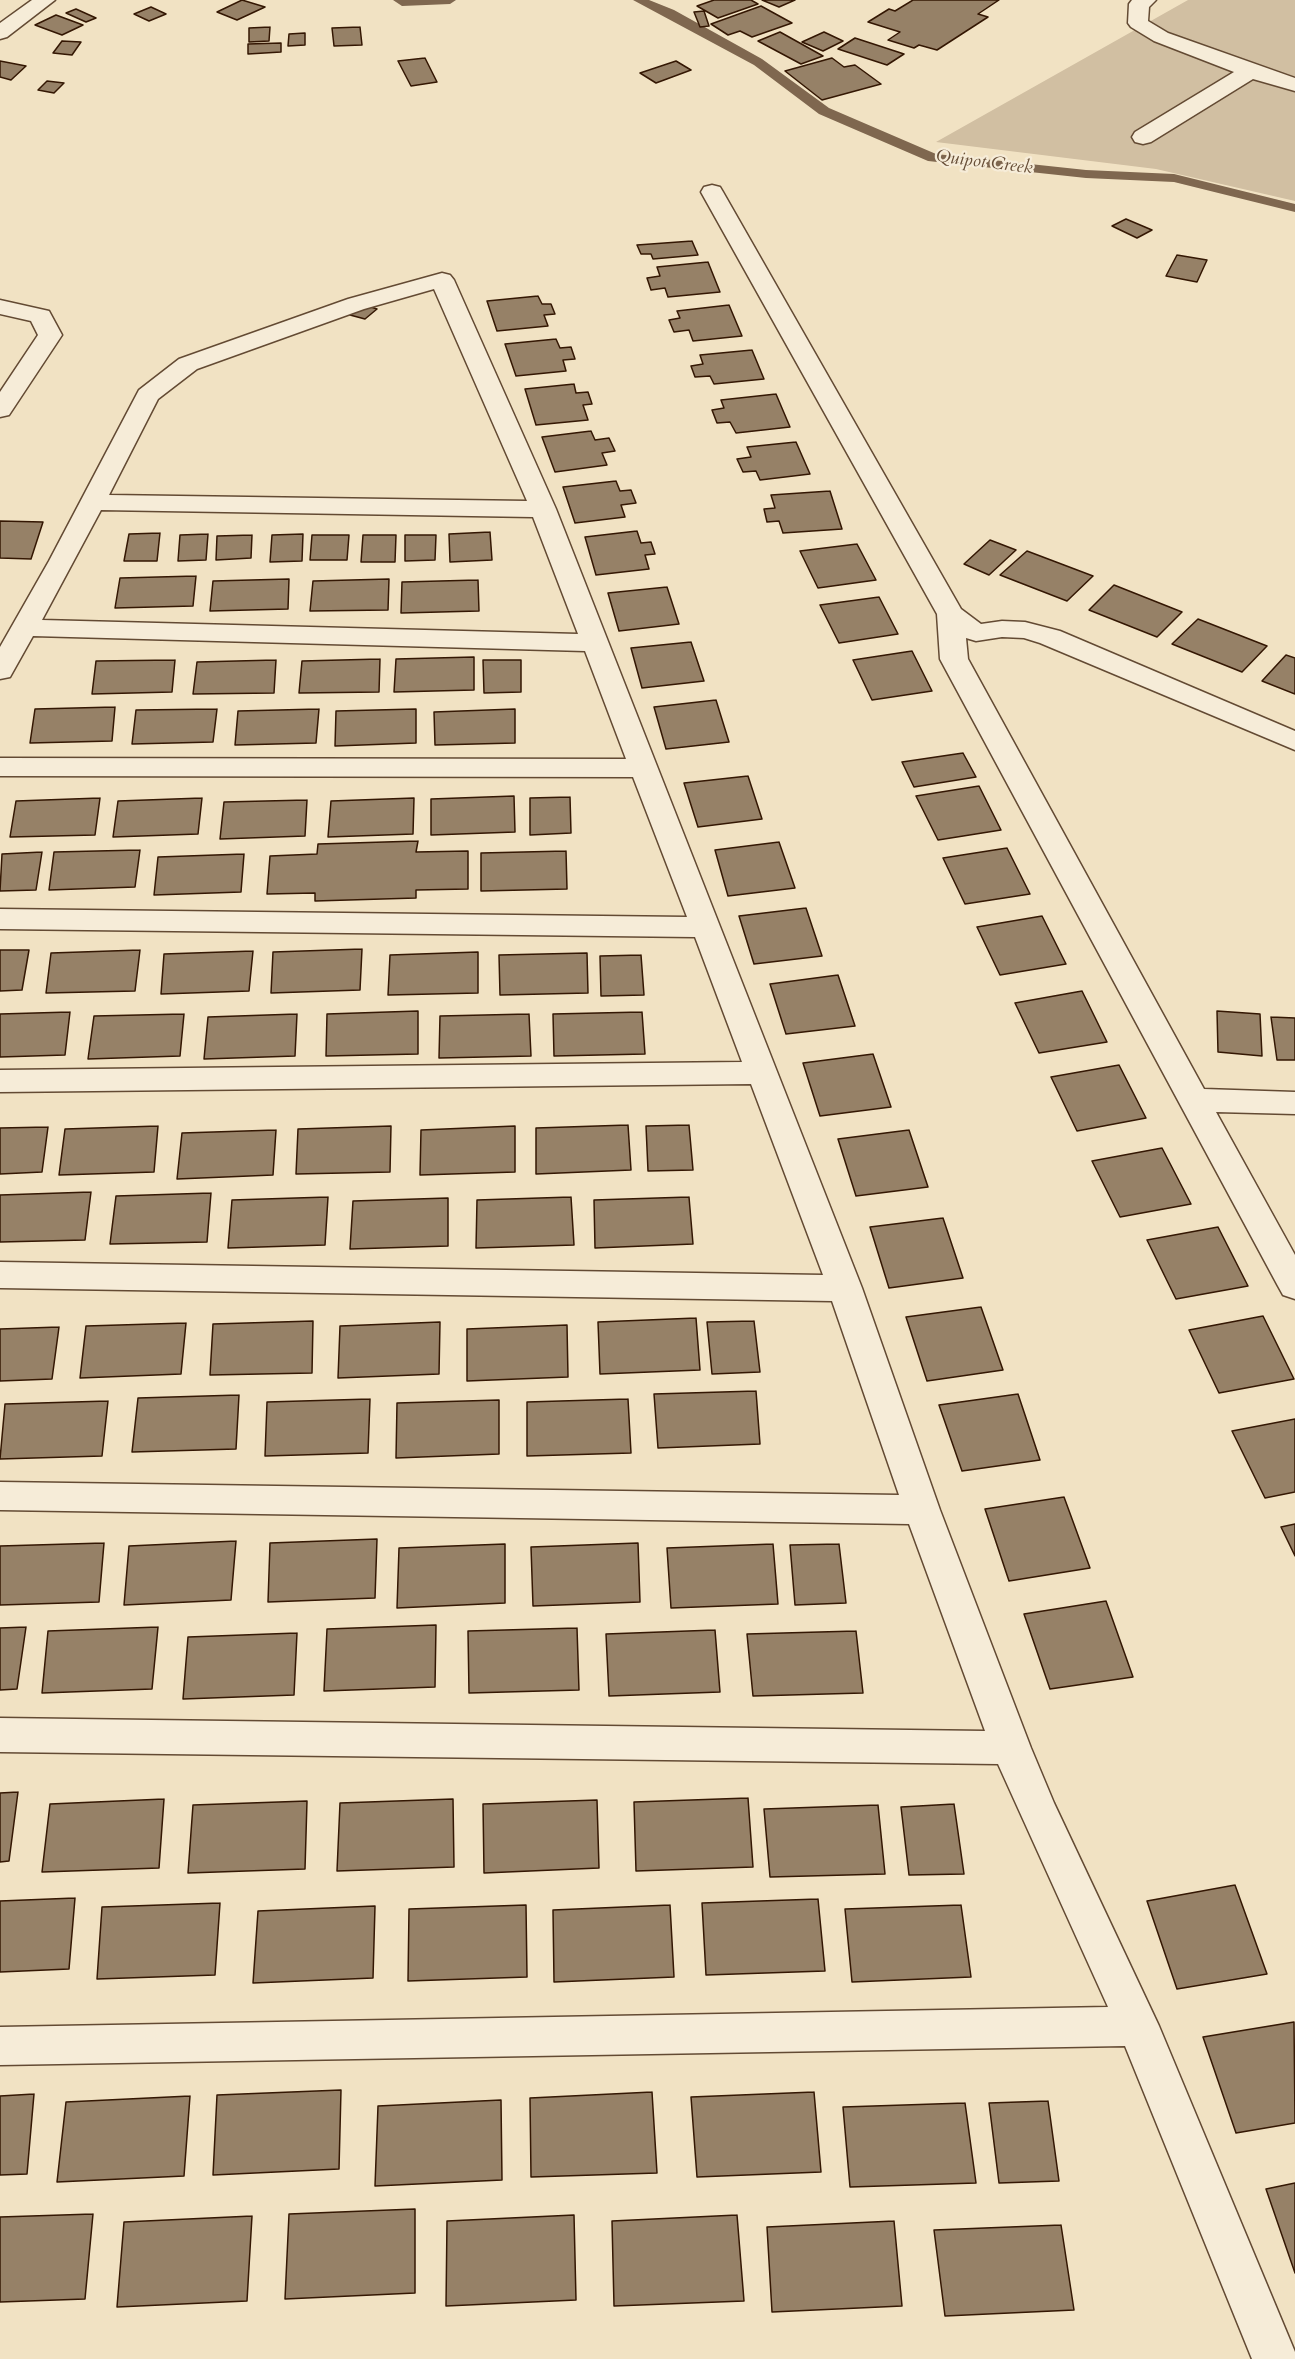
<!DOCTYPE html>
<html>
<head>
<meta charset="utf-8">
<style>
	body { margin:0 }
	canvas { display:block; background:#f1e2c3 }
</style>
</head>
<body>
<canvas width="1295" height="2359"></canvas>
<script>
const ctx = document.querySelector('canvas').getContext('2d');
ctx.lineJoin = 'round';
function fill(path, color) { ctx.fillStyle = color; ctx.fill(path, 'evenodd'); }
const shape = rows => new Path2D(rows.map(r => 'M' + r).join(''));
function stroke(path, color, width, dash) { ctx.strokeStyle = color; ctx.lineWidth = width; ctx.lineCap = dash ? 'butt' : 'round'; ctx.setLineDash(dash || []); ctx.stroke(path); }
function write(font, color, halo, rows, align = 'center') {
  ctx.font = font + ' Cardo,serif'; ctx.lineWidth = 4.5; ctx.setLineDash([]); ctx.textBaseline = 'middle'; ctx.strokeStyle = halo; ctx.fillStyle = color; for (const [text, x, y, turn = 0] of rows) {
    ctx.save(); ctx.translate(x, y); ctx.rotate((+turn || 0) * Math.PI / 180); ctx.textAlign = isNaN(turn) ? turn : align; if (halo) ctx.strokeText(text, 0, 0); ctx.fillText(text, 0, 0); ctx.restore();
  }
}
const green = shape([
	[1188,0,1295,0,1295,201,1156,169,936,142]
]);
const stream = shape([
	[393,0,456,0,450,4,402,6,393,0],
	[633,0,649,0,674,10,762,59,829,108,936,154,1086,170,1174,174,1295,204,1295,212,1174,182,1086,178,928,161,819,114,754,65,633,0]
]);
const building = shape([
	[242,0,265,7,237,20,217,12,242,0],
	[714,0,751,0,758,4,718,18,697,6,714,0],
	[762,0,795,0,779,7,762,0],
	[913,0,999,0,978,14,988,17,937,50,919,45,914,48,888,40,900,32,868,22,889,9,895,11,913,0],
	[761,6,792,23,752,37,740,31,728,35,711,24,761,6],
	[151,7,166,14,149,21,134,14,151,7],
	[76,9,96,18,86,22,66,13,76,9],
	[704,11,709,26,700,27,694,12,704,11],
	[56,15,83,25,62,35,35,25,56,15],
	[270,27,269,41,249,42,249,28,270,27],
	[360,27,362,45,334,46,332,28,360,27],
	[780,32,823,56,801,64,758,41,780,32],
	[824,32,843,41,823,51,802,42,824,32],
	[305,33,305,45,288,46,289,34,305,33],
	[855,38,904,54,887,65,838,49,855,38],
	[62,41,81,42,72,55,53,53,62,41],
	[281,43,281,52,248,54,248,44,281,43],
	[425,58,437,82,411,86,398,61,425,58],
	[832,58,844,67,855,65,881,84,822,100,785,71,832,58],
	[0,61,26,66,11,80,0,77,0,61],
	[676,61,691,70,656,83,640,73,676,61],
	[47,81,64,83,54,93,38,90,47,81],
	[1126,219,1152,230,1137,238,1112,226,1126,219],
	[692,241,698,255,653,259,651,254,641,254,637,245,692,241],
	[1177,255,1207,260,1197,282,1166,276,1177,255],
	[708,262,720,292,668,297,665,288,651,290,647,278,660,276,657,267,708,262],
	[538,296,542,304,551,304,555,314,544,315,548,326,497,331,487,301,538,296],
	[362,304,377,309,365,319,350,315,362,304],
	[729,305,742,336,693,341,689,330,674,332,669,320,680,318,677,311,729,305],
	[556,339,560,348,571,347,575,359,563,360,566,371,516,376,505,344,556,339],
	[752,350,764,379,714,384,710,376,695,377,691,366,703,364,700,355,752,350],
	[574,384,576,393,588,392,592,404,583,405,588,420,536,425,525,389,574,384],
	[776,394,790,427,736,433,730,422,717,423,712,410,724,408,721,400,776,394],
	[591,431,595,440,609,438,615,451,602,453,607,465,555,472,542,437,591,431],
	[796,442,810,474,760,480,756,471,743,472,737,459,751,457,747,447,796,442],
	[616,481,620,491,631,490,636,503,621,505,625,517,575,523,563,487,616,481],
	[830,491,842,529,783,533,779,521,767,522,764,509,775,508,771,495,830,491],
	[0,521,43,522,31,559,0,558,0,521],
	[637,531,641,543,651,542,655,554,645,555,649,569,596,575,585,537,637,531],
	[490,532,492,560,450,562,449,534,490,532],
	[160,533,157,561,124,561,129,534,160,533],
	[208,534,206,560,178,561,180,535,208,534],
	[303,534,302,561,270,562,272,535,303,534],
	[252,535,251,558,216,560,217,536,252,535],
	[312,535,349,535,347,560,310,560,312,535],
	[363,535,396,535,395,562,361,562,363,535],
	[405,535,436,535,435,560,405,561,405,535],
	[990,540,1016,550,989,575,964,564,990,540],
	[857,544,876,580,818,588,800,551,857,544],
	[1027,551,1093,576,1067,601,1000,575,1027,551],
	[196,576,193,606,115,608,120,578,196,576],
	[289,579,288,609,210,611,213,581,289,579],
	[389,579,388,610,310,611,313,581,389,579],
	[478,580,479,611,401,613,402,582,478,580],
	[1114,585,1182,612,1157,637,1089,610,1114,585],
	[667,587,679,624,619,631,608,593,667,587],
	[879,597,898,634,839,643,820,605,879,597],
	[1198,619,1267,646,1242,672,1172,644,1198,619],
	[691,642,704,681,642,688,631,648,691,642],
	[912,651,932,691,872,700,853,660,912,651],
	[1286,655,1295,658,1295,694,1262,681,1286,655],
	[474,657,474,690,394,692,396,659,474,657],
	[380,659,379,692,299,693,302,661,380,659],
	[175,660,172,692,92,694,96,661,175,660],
	[276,660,274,693,193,694,197,662,276,660],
	[483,660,521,660,521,692,484,693,483,660],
	[716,700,729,742,666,749,654,707,716,700],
	[115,707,112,741,30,743,35,709,115,707],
	[217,709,213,742,132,744,136,710,217,709],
	[319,709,316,743,235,745,238,711,319,709],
	[416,709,416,743,335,746,336,711,416,709],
	[515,709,515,743,435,745,434,712,515,709],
	[963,753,976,777,914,787,902,762,963,753],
	[748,776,762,819,698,827,684,783,748,776],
	[979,786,1001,830,938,840,916,796,979,786],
	[514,796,515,832,431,835,431,799,514,796],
	[570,797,571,833,530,835,530,798,570,797],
	[100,798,95,835,10,837,16,801,100,798],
	[202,798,198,834,113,837,118,801,202,798],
	[414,798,413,834,328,837,331,801,414,798],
	[307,800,305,836,220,839,224,802,307,800],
	[418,841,416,852,468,851,468,889,416,890,416,898,315,901,315,893,267,894,270,856,317,854,318,844,418,841],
	[779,842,795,888,728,896,715,850,779,842],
	[1007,848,1030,894,965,904,943,858,1007,848],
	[140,850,135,887,49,890,54,852,140,850],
	[566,851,567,889,481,891,481,853,566,851],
	[42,852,36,890,0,891,2,854,42,852],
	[244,854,241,892,154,895,158,857,244,854],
	[806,908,822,956,754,964,739,916,806,908],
	[1042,916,1066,964,1000,975,977,927,1042,916],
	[362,949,360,990,271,993,273,952,362,949],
	[0,950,29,950,22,990,0,991,0,950],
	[140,950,135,991,46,993,51,953,140,950],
	[253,951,249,991,161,994,164,954,253,951],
	[478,952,478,993,388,995,390,955,478,952],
	[587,953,588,993,500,995,499,955,587,953],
	[641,955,644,995,601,996,600,956,641,955],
	[838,975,855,1026,786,1034,770,984,838,975],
	[1082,991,1107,1042,1039,1053,1015,1003,1082,991],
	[418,1011,418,1054,326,1056,327,1014,418,1011],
	[1217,1011,1260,1014,1262,1056,1218,1052,1217,1011],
	[70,1012,65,1055,0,1057,0,1014,70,1012],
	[642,1012,645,1054,554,1056,553,1014,642,1012],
	[184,1014,180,1056,88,1059,94,1016,184,1014],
	[297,1014,295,1056,204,1059,208,1017,297,1014],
	[529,1014,531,1056,439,1058,440,1016,529,1014],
	[1271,1017,1295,1018,1295,1060,1277,1060,1271,1017],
	[873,1054,891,1107,820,1116,803,1063,873,1054],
	[1119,1065,1146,1118,1077,1131,1051,1077,1119,1065],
	[628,1125,631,1170,536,1174,536,1128,628,1125],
	[689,1125,693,1170,648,1171,646,1126,689,1125],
	[158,1126,154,1172,59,1175,65,1129,158,1126],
	[391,1126,390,1172,296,1174,298,1129,391,1126],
	[515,1126,515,1172,420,1175,421,1130,515,1126],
	[48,1127,42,1172,0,1174,0,1128,48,1127],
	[276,1130,273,1175,177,1179,182,1133,276,1130],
	[909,1130,928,1187,856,1196,838,1139,909,1130],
	[1162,1148,1191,1204,1120,1217,1092,1161,1162,1148],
	[91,1192,85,1240,0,1242,0,1195,91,1192],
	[211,1193,207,1242,110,1244,116,1196,211,1193],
	[328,1197,325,1245,228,1248,232,1200,328,1197],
	[571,1197,574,1245,476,1248,477,1200,571,1197],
	[689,1197,693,1244,595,1248,594,1200,689,1197],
	[448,1198,448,1246,350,1249,353,1201,448,1198],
	[943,1218,963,1278,889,1288,870,1227,943,1218],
	[1218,1227,1248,1286,1176,1299,1147,1240,1218,1227],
	[981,1307,1003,1370,927,1381,906,1317,981,1307],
	[1263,1316,1294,1379,1219,1393,1189,1330,1263,1316],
	[696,1318,700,1370,600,1374,598,1322,696,1318],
	[313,1321,312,1373,210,1375,213,1324,313,1321],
	[754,1321,760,1372,712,1374,707,1322,754,1321],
	[440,1322,439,1374,338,1378,340,1326,440,1322],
	[186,1323,181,1374,80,1378,86,1326,186,1323],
	[567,1325,568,1377,467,1381,467,1329,567,1325],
	[59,1327,52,1379,0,1381,0,1329,59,1327],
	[756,1391,760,1444,658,1448,654,1394,756,1391],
	[1018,1394,1040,1460,962,1471,939,1405,1018,1394],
	[239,1395,236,1449,132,1452,138,1398,239,1395],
	[370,1399,368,1453,265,1456,267,1402,370,1399],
	[628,1399,631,1453,527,1456,527,1402,628,1399],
	[499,1400,499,1454,396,1458,397,1403,499,1400],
	[108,1401,102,1456,0,1459,5,1404,108,1401],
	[1295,1419,1295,1492,1265,1498,1232,1431,1295,1419],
	[1064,1497,1090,1568,1009,1581,985,1509,1064,1497],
	[1295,1524,1295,1556,1281,1527,1295,1524],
	[377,1539,375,1598,268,1602,270,1543,377,1539],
	[236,1541,231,1600,124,1605,129,1546,236,1541],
	[104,1543,99,1602,0,1605,0,1546,104,1543],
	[638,1543,640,1602,533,1606,531,1547,638,1543],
	[505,1544,505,1603,397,1608,399,1548,505,1544],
	[773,1544,778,1604,671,1608,667,1548,773,1544],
	[839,1544,846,1603,795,1605,790,1545,839,1544],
	[1106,1601,1133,1677,1050,1689,1024,1614,1106,1601],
	[436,1625,435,1687,324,1691,327,1629,436,1625],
	[26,1627,17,1689,0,1690,0,1628,26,1627],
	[158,1627,152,1689,42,1693,48,1631,158,1627],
	[577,1628,579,1690,469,1693,468,1631,577,1628],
	[715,1630,720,1692,609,1696,606,1634,715,1630],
	[856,1631,863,1693,753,1696,747,1634,856,1631],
	[297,1633,294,1695,183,1699,188,1637,297,1633],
	[18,1792,9,1861,0,1862,0,1793,18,1792],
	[748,1798,753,1867,636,1871,634,1802,748,1798],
	[164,1799,159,1868,42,1872,50,1804,164,1799],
	[453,1799,454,1867,337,1871,340,1803,453,1799],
	[597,1800,599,1868,484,1873,483,1804,597,1800],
	[307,1801,305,1869,188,1873,193,1805,307,1801],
	[954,1804,964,1874,909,1875,901,1807,954,1804],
	[878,1805,885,1874,770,1877,764,1809,878,1805],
	[1235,1885,1267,1974,1177,1989,1147,1901,1235,1885],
	[75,1898,69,1969,0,1972,0,1901,75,1898],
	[818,1899,825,1971,706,1975,702,1903,818,1899],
	[220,1903,215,1975,97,1979,102,1907,220,1903],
	[526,1905,527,1977,408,1981,409,1909,526,1905],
	[670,1905,674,1977,554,1982,553,1910,670,1905],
	[961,1905,971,1977,852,1982,845,1909,961,1905],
	[375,1906,373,1978,253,1983,258,1911,375,1906],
	[1294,2022,1295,2123,1236,2133,1203,2037,1294,2022],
	[341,2090,339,2169,213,2175,217,2095,341,2090],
	[652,2092,657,2173,531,2177,530,2098,652,2092],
	[814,2092,821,2172,697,2177,691,2097,814,2092],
	[34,2094,27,2174,0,2175,0,2096,34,2094],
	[190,2096,184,2176,57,2182,66,2102,190,2096],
	[501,2100,502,2180,375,2186,378,2106,501,2100],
	[1048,2101,1059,2181,999,2183,989,2103,1048,2101],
	[965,2103,976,2183,850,2187,843,2107,965,2103],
	[1295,2183,1295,2273,1266,2189,1295,2183],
	[415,2209,415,2293,285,2299,289,2214,415,2209],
	[93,2214,85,2299,0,2302,0,2217,93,2214],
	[574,2215,576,2300,446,2306,447,2221,574,2215],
	[737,2215,744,2301,614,2306,612,2221,737,2215],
	[252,2216,247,2301,117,2307,124,2222,252,2216],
	[894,2221,902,2306,772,2312,767,2227,894,2221],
	[1061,2225,1074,2310,945,2316,934,2230,1061,2225]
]);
const street = shape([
	[32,0,55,0,7,37,0,39,0,23,32,0],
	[1132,0,1156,0,1149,7,1148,21,1168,33,1295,78,1295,91,1253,79,1151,142,1143,144,1135,142,1132,137,1135,132,1234,72,1154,41,1131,27,1128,23,1129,4,1132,0],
	[712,185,720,187,723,192,961,609,981,624,1002,621,1025,622,1060,631,1295,731,1295,750,1040,643,1024,638,1002,637,976,641,966,638,968,659,1204,1089,1295,1092,1295,1114,1216,1112,1295,1255,1295,1299,1283,1295,1278,1286,940,659,937,614,701,192,704,187,712,185],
	[442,273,450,275,454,280,556,509,862,1288,940,1510,1031,1748,1054,1803,1159,2026,1295,2352,1295,2359,1252,2359,1125,2046,0,2065,0,2027,1108,2007,998,1764,0,1752,0,1718,985,1731,909,1524,0,1510,0,1482,899,1495,832,1301,0,1288,0,1262,823,1275,751,1084,0,1092,0,1070,742,1062,695,937,0,929,0,909,687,917,633,777,0,776,0,758,626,759,585,651,33,636,10,677,0,679,0,647,49,561,139,390,179,359,348,299,442,273],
	[434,289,527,501,109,495,158,399,197,369,364,309,434,289],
	[101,510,533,517,578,634,42,620,101,510],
	[0,300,49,311,62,335,9,415,0,417,0,392,38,335,31,321,0,314,0,300]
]);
const farWaternames = [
	["Quipot Creek",984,163,7]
];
fill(green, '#d1bfa2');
fill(stream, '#7f674f');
fill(building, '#968167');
stroke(building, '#341703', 1.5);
stroke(street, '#634a33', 3);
fill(street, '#f6ecd8');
write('italic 18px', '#664d36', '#f6ecd8', farWaternames);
</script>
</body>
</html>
